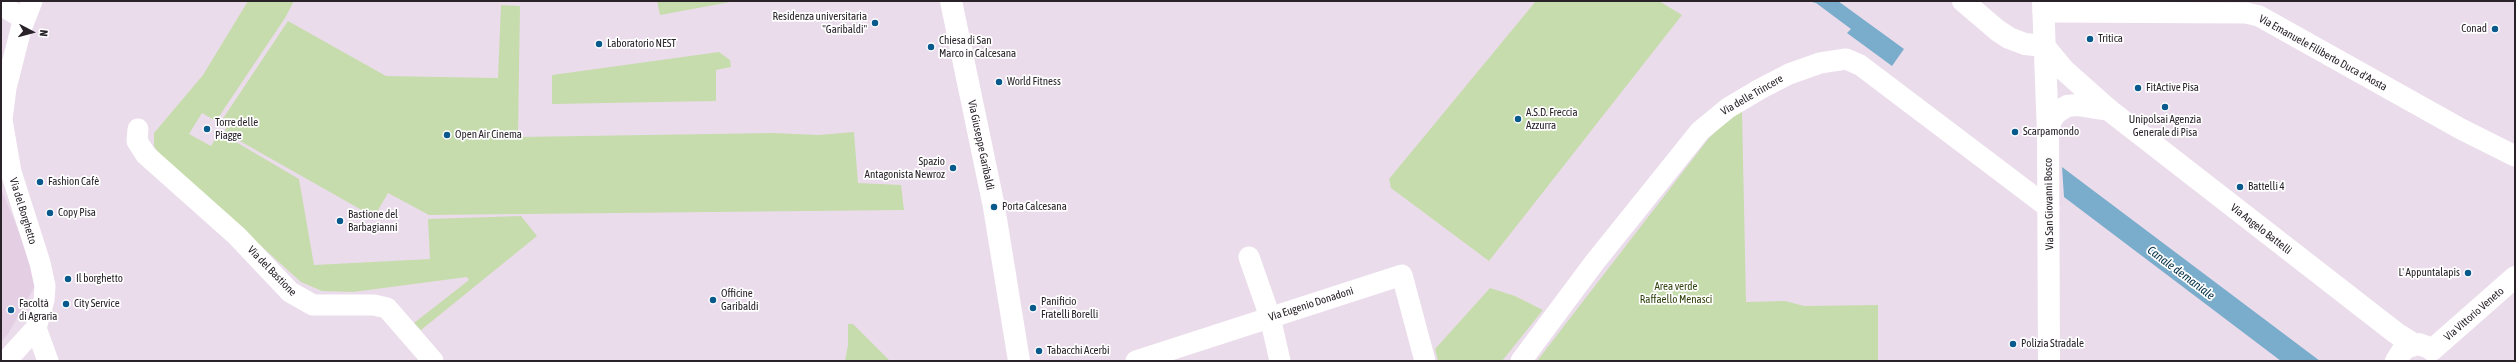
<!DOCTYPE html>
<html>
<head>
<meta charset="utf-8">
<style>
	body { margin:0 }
	#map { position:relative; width:2516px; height:362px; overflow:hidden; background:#ebdcec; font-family:"Asap Condensed",sans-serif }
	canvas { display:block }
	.frame { position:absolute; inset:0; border:2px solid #292329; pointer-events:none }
	.north { position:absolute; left:12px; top:12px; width:40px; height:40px; -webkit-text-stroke:3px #fff; paint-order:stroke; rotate:96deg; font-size:11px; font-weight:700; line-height:16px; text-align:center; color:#292329 }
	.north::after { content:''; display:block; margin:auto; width:14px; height:18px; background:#292329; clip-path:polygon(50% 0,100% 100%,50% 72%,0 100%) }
</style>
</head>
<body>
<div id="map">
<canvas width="2516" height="362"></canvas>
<div class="frame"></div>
<div class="north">N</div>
</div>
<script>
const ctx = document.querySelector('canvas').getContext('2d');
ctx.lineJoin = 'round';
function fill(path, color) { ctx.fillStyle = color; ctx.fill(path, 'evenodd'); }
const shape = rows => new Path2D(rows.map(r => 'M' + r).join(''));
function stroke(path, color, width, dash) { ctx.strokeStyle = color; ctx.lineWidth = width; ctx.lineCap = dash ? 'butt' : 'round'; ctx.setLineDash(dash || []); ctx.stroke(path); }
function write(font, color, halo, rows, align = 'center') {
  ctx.font = font + ' "Asap Condensed",sans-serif'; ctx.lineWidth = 3.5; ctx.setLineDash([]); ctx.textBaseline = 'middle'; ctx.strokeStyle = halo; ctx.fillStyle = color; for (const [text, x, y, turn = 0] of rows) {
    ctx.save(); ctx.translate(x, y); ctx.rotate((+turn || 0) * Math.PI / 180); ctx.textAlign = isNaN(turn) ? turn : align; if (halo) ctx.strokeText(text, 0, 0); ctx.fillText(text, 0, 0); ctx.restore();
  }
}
const built = shape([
	[1,189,33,265,35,286,8,334,1,342]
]);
const green = shape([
	[248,1,294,1,285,18,216,121,202,113,189,134,211,146,219,132,299,179,314,265,430,259,428,219,521,216,537,236,421,330,414,323,469,280,467,277,353,292,322,291,301,282,159,154,154,146,154,133,203,75],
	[657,1,736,1,660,15],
	[1536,1,1659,1,1682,15,1489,261,1391,188,1389,179],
	[501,5,520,6,518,137,773,133,819,135,854,132,858,183,901,185,904,210,429,215,388,193,374,217,224,132,229,124,222,120,288,21,386,76,498,78],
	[719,52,730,60,731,67,716,70,716,101,552,104,552,75],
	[1742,111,1746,302,1785,301,1804,306,1878,305,1878,361,1537,361,1709,138,1723,124],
	[1490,288,1515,296,1543,310,1502,361,1438,361,1435,349],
	[848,324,853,324,890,361,845,361,848,345]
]);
const water = shape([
	[1808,1,1838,1,1904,49,1892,66,1847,33,1851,29,1816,3],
	[2062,167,2320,361,2281,361,2064,197]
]);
const minor = shape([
	[1,5,24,19],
	[2043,12,2246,13,2259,16,2461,129,2515,156],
	[138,129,137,141,146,155,237,236,290,292,313,305,374,305,387,308,433,361],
	[1249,257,1270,317,1280,361],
	[36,328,48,361],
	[6,361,36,328,44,300,45,286,40,263,11,172,2,120,6,88,21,29,32,1],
	[1136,361,1402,275,1425,361],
	[1521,361,1594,263,1700,131,1728,108,1760,89,1789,74,1820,63,1846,59,1860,65,2049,208]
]);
const tertiary = shape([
	[951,1,994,207,1019,361],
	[1963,1,1997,30,2009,38,2025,44,2044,46],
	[2043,1,2048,134],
	[2044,46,2064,70,2109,110]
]);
const secondary = shape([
	[2432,350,2515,277],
	[2049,361,2048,134,2051,120,2056,113,2067,106,2077,105,2109,110,2396,333,2415,345],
	[2396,361,2403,350,2408,347,2419,344,2427,347]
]);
const markers = [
	[875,23,4,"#095a8c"],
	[2495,29,4,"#095a8c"],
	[2090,39,4,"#095a8c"],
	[599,44,4,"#095a8c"],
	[931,47,4,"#095a8c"],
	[999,82,4,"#095a8c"],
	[2138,88,4,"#095a8c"],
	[2165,107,4,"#095a8c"],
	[1518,119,4,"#095a8c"],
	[207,129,4,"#095a8c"],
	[2015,132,4,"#095a8c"],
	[447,135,4,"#095a8c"],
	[953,168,4,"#095a8c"],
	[40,182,4,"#095a8c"],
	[2240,187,4,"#095a8c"],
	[994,207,4,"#095a8c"],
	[50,213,4,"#095a8c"],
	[340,221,4,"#095a8c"],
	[2468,273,4,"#095a8c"],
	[68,279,4,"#095a8c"],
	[713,300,4,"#095a8c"],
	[66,304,4,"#095a8c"],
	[1033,308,4,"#095a8c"],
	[11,310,4,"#095a8c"],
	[2013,344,4,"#095a8c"],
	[1039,351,4,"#095a8c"]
];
const poiNames = [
	["Residenza universitaria",867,17,"right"],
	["\"Garibaldi\"",867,30,"right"],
	["Conad",2487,29,"right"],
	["Tritica",2098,39],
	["Chiesa di San",939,41],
	["Marco in Calcesana",939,54],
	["Laboratorio NEST",607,44],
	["World Fitness",1007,82],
	["FitActive Pisa",2146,88],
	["A.S.D. Freccia",1526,113],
	["Azzurra",1526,126],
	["Unipolsai Agenzia",2165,120,"center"],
	["Generale di Pisa",2165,133,"center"],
	["Torre delle",215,123],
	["Piagge",215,136],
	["Scarpamondo",2023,132],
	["Open Air Cinema",455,135],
	["Spazio",945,162,"right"],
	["Antagonista Newroz",945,175,"right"],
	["Fashion Cafè",48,182],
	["Battelli 4",2248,187],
	["Porta Calcesana",1002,207],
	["Copy Pisa",58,213],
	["Bastione del",348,215],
	["Barbagianni",348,228],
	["L' Appuntalapis",2460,273,"right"],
	["Il borghetto",76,279],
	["Officine",721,294],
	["Garibaldi",721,307],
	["Panificio",1041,302],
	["Fratelli Borelli",1041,315],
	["Facoltà",19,304],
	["di Agraria",19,317],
	["City Service",74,304],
	["Polizia Stradale",2021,344],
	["Tabacchi Acerbi",1047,351]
];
const streetNames = [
	["Via Emanuele Filiberto Duca d'Aosta",2323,53,29],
	["Via delle Trincere",1752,95,-30],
	["Via Giuseppe Garibaldi",981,145,78],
	["Via San Giovanni Bosco",2049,204,-91],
	["Via del Borghetto",23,211,73],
	["Via Angelo Battelli",2261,229,38],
	["Via del Bastione",272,271,46],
	["Via Eugenio Donadoni",1311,304,-18],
	["Via Vittorio Veneto",2474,314,-41]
];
const parkNames = [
	["Area verde",1676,287],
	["Raffaello Menasci",1676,300]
];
const waterNames = [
	["Canale demaniale",2181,273,37]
];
fill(built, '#e3cee4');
fill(green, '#c7dcac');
fill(water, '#79adcb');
stroke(minor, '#fff', 21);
stroke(tertiary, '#fff', 22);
stroke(secondary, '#fff', 22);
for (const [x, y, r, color] of markers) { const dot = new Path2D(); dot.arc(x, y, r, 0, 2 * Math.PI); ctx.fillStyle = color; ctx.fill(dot); stroke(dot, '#fff', 1.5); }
write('11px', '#292329', '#fff', poiNames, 'left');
write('11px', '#292329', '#fff', streetNames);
write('11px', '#31430d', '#fff', parkNames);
write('italic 12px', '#002d43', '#fff', waterNames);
</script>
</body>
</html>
